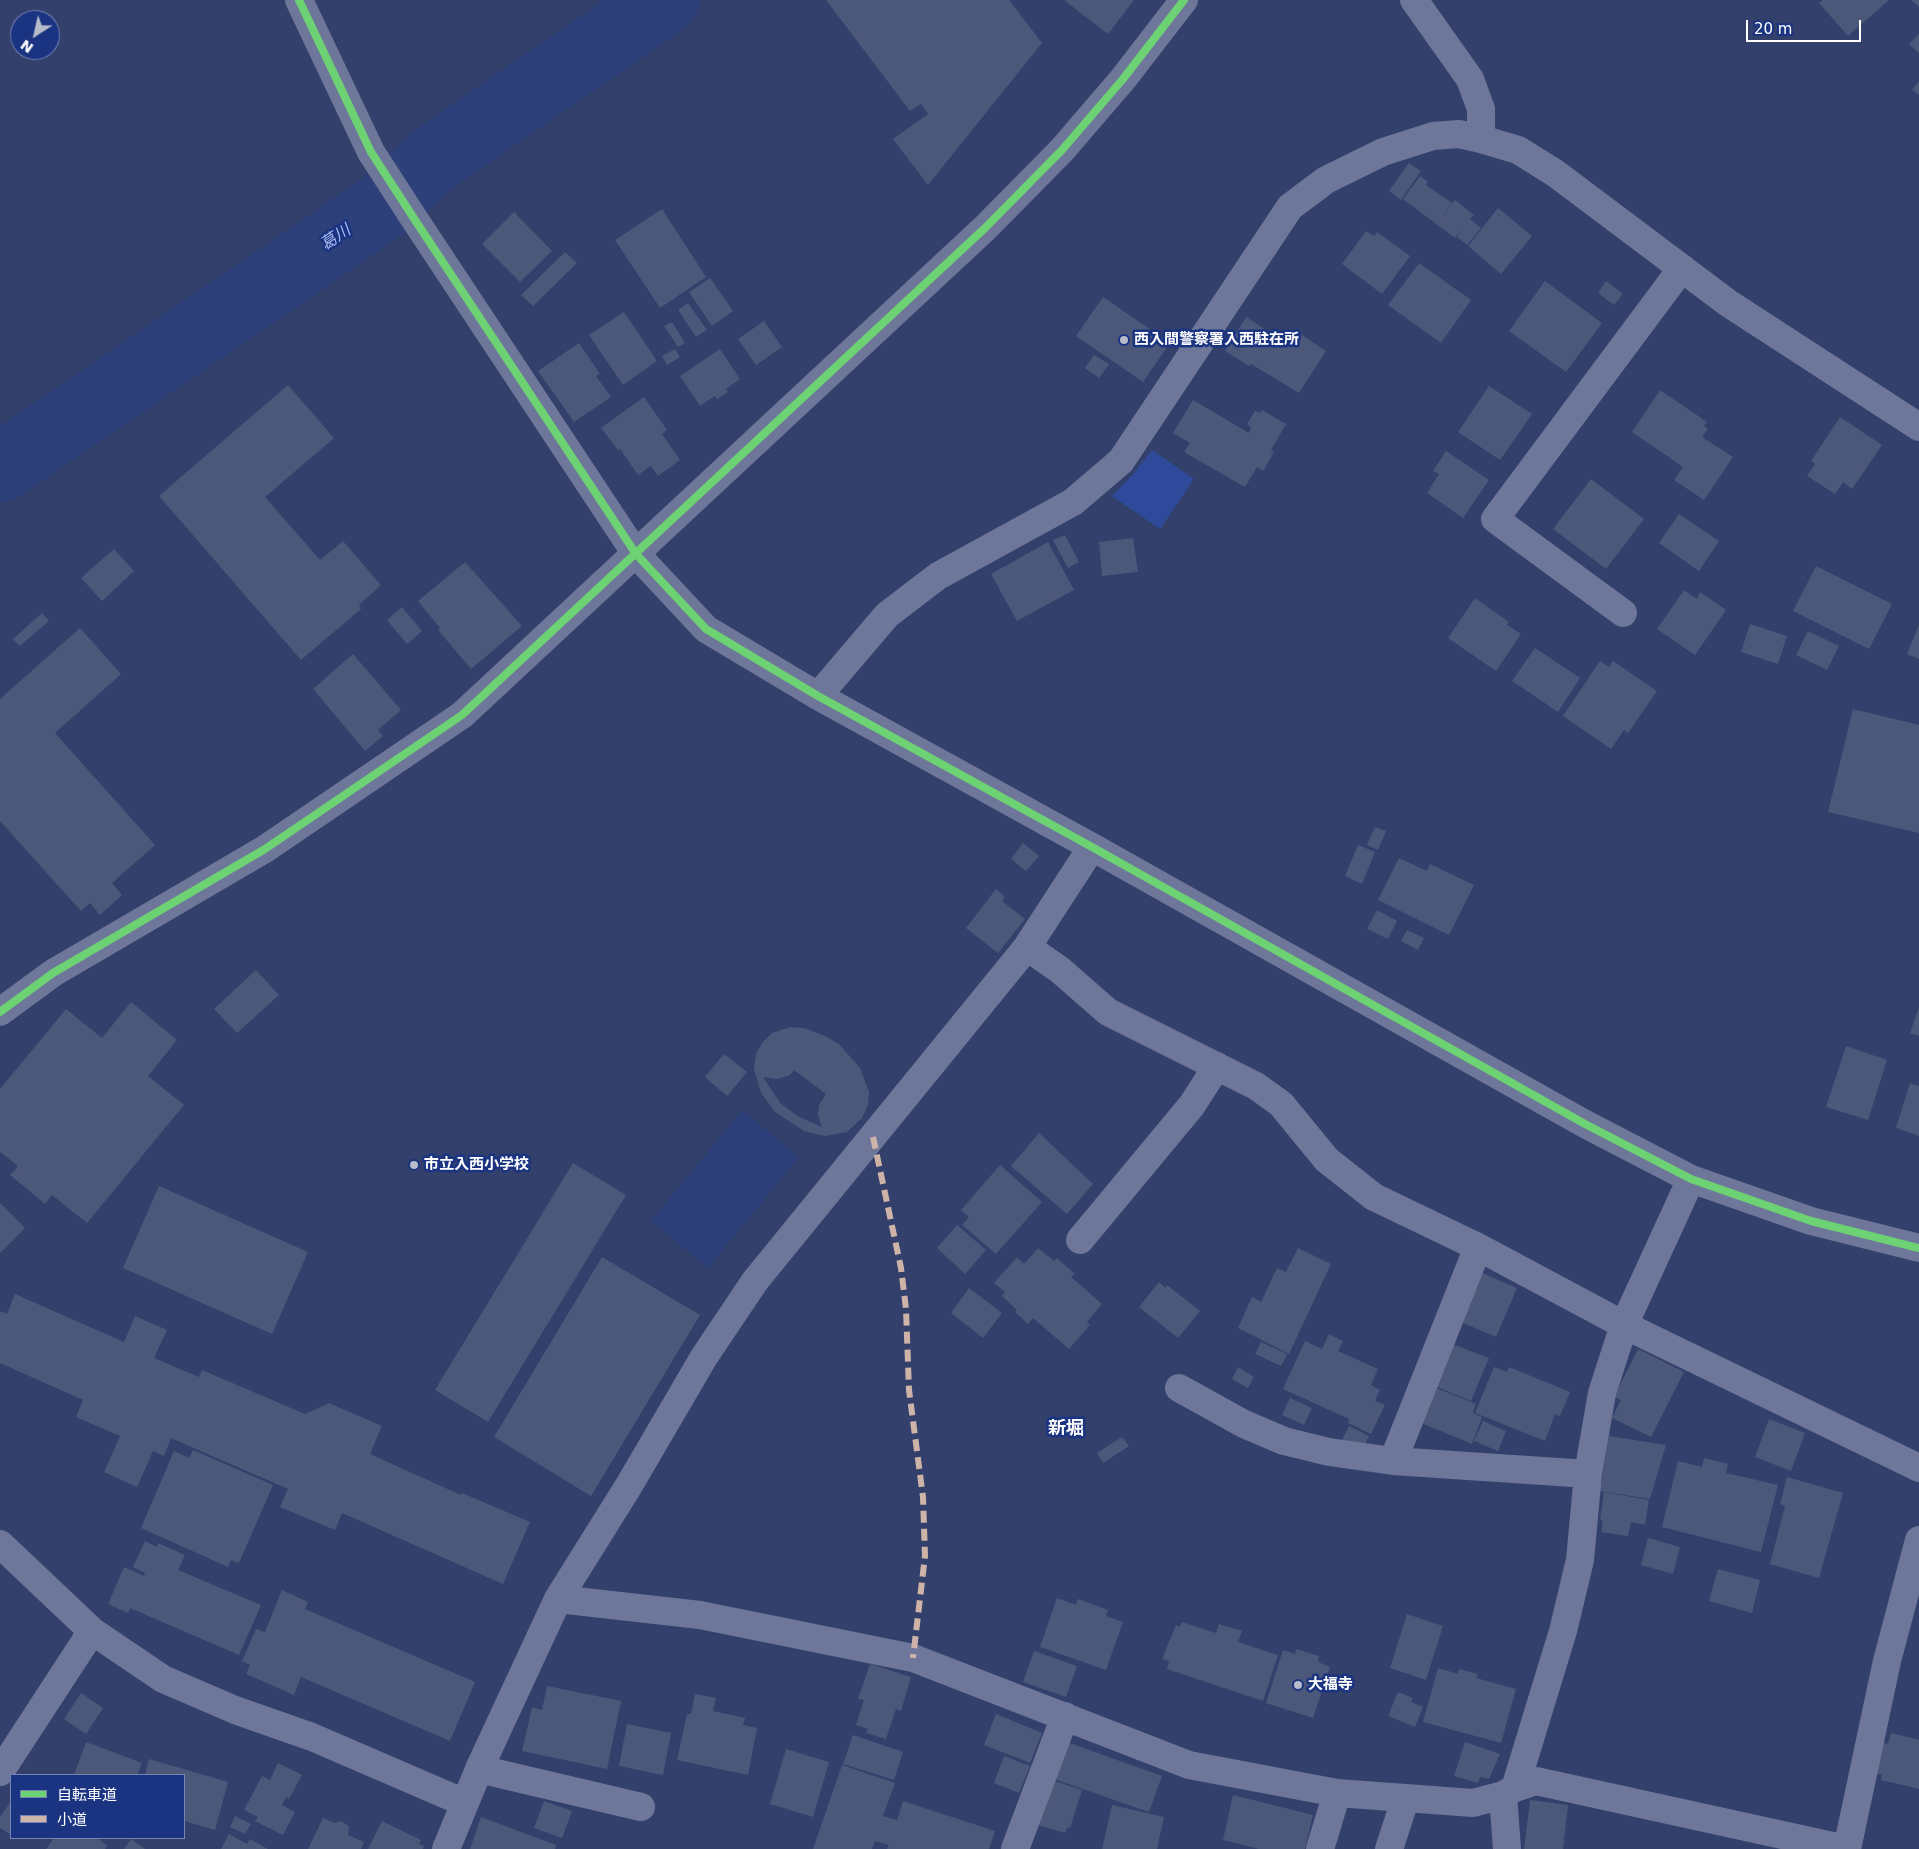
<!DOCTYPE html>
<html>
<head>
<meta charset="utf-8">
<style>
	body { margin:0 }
	#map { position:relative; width:1919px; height:1849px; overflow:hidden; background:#32406b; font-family:"DejaVu Sans","Noto Sans JP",sans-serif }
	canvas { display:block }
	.legend { position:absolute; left:10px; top:1774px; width:175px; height:65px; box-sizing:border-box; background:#1b3482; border:1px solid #7685b4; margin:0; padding:6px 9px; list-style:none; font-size:15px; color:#fff }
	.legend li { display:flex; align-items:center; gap:10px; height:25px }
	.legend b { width:25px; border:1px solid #7685b4 }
	.north { position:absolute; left:10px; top:10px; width:50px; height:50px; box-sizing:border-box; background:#1b3482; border:1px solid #7685b4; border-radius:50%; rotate:215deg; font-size:14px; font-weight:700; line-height:20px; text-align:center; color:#fff }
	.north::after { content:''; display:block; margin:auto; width:18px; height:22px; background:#b7bccb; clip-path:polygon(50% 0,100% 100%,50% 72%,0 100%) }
	.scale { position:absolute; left:1746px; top:20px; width:115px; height:22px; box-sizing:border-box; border:2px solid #fff; border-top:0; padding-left:6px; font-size:15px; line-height:18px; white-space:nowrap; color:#fff; -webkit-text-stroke:4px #1b3482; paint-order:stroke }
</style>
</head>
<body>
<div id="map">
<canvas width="1919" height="1849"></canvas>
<ul class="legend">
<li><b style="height:6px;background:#6cd273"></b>自転車道</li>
<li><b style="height:6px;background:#ceb3a9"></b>小道</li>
</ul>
<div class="north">N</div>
<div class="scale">20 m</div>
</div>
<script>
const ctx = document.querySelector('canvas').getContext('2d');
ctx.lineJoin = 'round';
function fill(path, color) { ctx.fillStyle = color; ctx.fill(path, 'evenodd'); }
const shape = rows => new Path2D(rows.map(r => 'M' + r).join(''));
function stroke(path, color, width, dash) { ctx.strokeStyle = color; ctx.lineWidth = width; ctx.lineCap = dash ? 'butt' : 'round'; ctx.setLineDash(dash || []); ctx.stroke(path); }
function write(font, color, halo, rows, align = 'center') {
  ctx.font = font + ' "DejaVu Sans","Noto Sans JP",sans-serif'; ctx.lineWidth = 5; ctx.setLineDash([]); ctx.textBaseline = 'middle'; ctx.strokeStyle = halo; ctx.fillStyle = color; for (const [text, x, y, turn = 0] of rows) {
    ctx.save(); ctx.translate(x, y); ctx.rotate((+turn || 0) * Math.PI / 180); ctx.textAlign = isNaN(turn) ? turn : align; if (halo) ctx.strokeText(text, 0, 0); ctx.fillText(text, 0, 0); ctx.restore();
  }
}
const green = shape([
	[1152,450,1194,479,1160,529,1112,496,1134,473]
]);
const water = shape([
	[742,1110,799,1157,708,1268,651,1221]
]);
const river = shape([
	[0,468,382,207,435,158,665,0]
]);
const building = shape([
	[826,0,1009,0,1042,43,928,185,893,139,928,114,921,104,910,111],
	[1066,0,1134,0,1108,34,1065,1],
	[1823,0,1889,0,1848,36,1819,3],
	[1911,0,1919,0,1919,7],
	[1919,34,1919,53,1909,44],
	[1919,81,1919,95,1912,90],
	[1409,163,1421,171,1401,200,1389,191],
	[1420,176,1428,182,1426,185,1452,203,1438,222,1455,200,1474,215,1470,219,1481,228,1467,245,1457,237,1464,227,1455,238,1403,199],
	[1498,208,1532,236,1501,274,1468,246],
	[662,209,706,277,660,308,615,240],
	[514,212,552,251,520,282,482,244],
	[1366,231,1374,236,1377,232,1410,256,1382,294,1342,264],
	[565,252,577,263,533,306,521,295],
	[1419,263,1471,300,1441,343,1388,305],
	[710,278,733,311,712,326,689,292],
	[1545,281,1602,323,1566,372,1509,331],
	[1606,281,1623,294,1614,305,1598,293],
	[1103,297,1170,343,1143,382,1076,336],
	[688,303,707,330,696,337,678,310],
	[624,312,657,361,623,385,589,335],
	[1246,317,1288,344,1296,331,1326,351,1299,393,1251,364,1249,366,1225,351],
	[764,321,782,347,756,365,738,339],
	[672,322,685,343,678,347,664,326],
	[579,343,600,374,596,376,611,397,574,422,538,371],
	[675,349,680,357,667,365,662,356],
	[720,349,740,379,726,389,728,392,717,399,715,396,700,406,680,376],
	[1094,355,1109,364,1099,378,1085,368],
	[288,385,334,438,265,497,320,560,343,541,381,585,359,605,361,609,301,660,159,496],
	[1489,386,1532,414,1500,460,1458,432],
	[1660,390,1707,422,1704,426,1708,429,1702,437,1733,457,1704,500,1674,480,1683,467,1632,432],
	[644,397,667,430,662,434,680,460,658,476,651,466,638,475,620,449,618,450,601,428],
	[1193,400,1249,433,1251,427,1247,424,1255,411,1260,413,1262,410,1286,424,1271,450,1274,452,1263,471,1257,467,1245,487,1184,452,1190,443,1173,433],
	[1840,417,1882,445,1852,489,1843,482,1835,494,1807,476,1815,464,1811,461],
	[1446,451,1489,480,1463,518,1427,493,1439,474,1433,471],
	[1591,479,1644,519,1606,569,1553,529],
	[1679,514,1719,541,1699,571,1659,543],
	[1065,535,1079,562,1068,568,1053,540],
	[1133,538,1138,572,1102,576,1099,542],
	[1048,542,1074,590,1017,621,991,574],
	[114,549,134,571,102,601,81,578],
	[465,562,522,626,471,669,438,630,440,628,418,601],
	[1816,566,1892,604,1869,649,1793,611],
	[1684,590,1697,599,1700,592,1726,610,1695,655,1657,629],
	[1475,598,1509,622,1507,625,1521,634,1496,671,1448,638],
	[402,607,422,631,407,644,387,620],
	[42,613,49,621,20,646,13,639],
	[1750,624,1787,636,1778,664,1741,652],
	[1919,625,1919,659,1907,654],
	[80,628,121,674,55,733,155,845,112,883,122,895,100,915,90,903,81,911,0,821,0,699],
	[1808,631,1839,646,1827,670,1796,655],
	[1535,648,1580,678,1558,712,1512,681],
	[353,654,401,710,378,730,383,736,365,751,313,689],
	[1600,661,1609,667,1613,661,1657,691,1628,733,1624,730,1611,749,1563,716],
	[1853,709,1919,725,1919,833,1828,812],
	[1375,827,1386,831,1378,850,1367,845],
	[1023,843,1039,856,1026,871,1011,859],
	[1358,845,1375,852,1362,884,1345,876],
	[1399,858,1427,871,1430,864,1474,885,1449,935,1378,900],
	[996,889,1005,897,1002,901,1025,919,998,953,966,928],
	[1377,910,1397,921,1388,939,1367,929],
	[1407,930,1424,938,1418,950,1401,941],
	[256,970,279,995,237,1033,214,1009],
	[131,1002,177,1040,148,1076,184,1105,87,1223,52,1195,45,1204,10,1175,18,1166,0,1152,0,1089,66,1009,102,1038],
	[1919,1007,1919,1036,1910,1033],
	[790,1027,804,1028,825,1036,839,1044,860,1068,869,1092,868,1105,862,1118,847,1132,825,1136,804,1131,775,1112,761,1093,754,1069,756,1053,763,1042,772,1033],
	[794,1070,826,1094,819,1105,818,1115,822,1127,799,1117,780,1103,763,1077,778,1079,790,1075],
	[1846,1046,1887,1060,1868,1120,1826,1107],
	[724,1054,747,1072,727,1096,705,1077],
	[1910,1083,1919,1086,1919,1136,1896,1128],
	[1039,1133,1093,1184,1067,1214,1011,1166],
	[573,1163,626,1195,488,1422,435,1390],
	[1000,1165,1042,1202,996,1254,962,1225,969,1217,961,1210],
	[159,1186,308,1252,272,1334,123,1268],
	[0,1203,25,1228,0,1253],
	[957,1225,986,1250,965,1274,937,1248],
	[1038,1248,1054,1261,1057,1258,1075,1274,1071,1277,1102,1304,1087,1322,1090,1325,1069,1349,1033,1318,1028,1324,1015,1312,1017,1310,1002,1296,1005,1292,994,1283,1017,1257,1024,1264],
	[1298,1248,1331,1264,1289,1354,1238,1328,1252,1297,1261,1302,1277,1268,1286,1272],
	[602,1257,700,1315,591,1496,494,1437],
	[1482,1273,1517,1288,1496,1337,1461,1322],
	[1159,1282,1165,1288,1167,1285,1200,1311,1178,1338,1139,1307],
	[969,1288,1002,1313,983,1338,951,1313],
	[15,1294,124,1342,135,1316,167,1330,154,1358,199,1377,202,1370,305,1414,329,1403,382,1426,370,1454,461,1495,462,1493,530,1522,503,1584,342,1513,335,1530,280,1507,288,1489,171,1438,164,1456,153,1451,137,1487,104,1472,120,1436,76,1417,83,1400,0,1363,0,1311,7,1314],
	[1329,1334,1343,1341,1338,1351,1378,1369,1371,1385,1380,1390,1375,1401,1385,1405,1371,1434,1348,1423,1349,1419,1283,1389,1305,1341,1322,1349],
	[1261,1342,1287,1354,1281,1366,1255,1354],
	[1452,1344,1489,1358,1471,1401,1435,1386],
	[1638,1349,1684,1372,1651,1437,1612,1418,1621,1400,1614,1397],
	[1238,1367,1254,1377,1248,1388,1232,1379],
	[1494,1367,1507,1372,1509,1367,1570,1392,1560,1416,1555,1414,1545,1441,1475,1413],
	[1434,1387,1476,1404,1473,1413,1482,1417,1472,1444,1419,1422],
	[1290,1398,1312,1408,1304,1425,1282,1415],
	[1769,1419,1805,1433,1791,1471,1755,1457],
	[1483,1421,1506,1431,1498,1451,1474,1441],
	[1349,1426,1369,1436,1362,1450,1342,1440],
	[1609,1436,1666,1445,1650,1499,1600,1491],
	[1122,1437,1129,1446,1103,1463,1097,1453],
	[193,1450,273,1485,239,1563,231,1560,228,1567,141,1528,174,1451,189,1458],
	[1704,1458,1728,1464,1726,1473,1778,1485,1761,1552,1662,1527,1678,1461,1702,1467],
	[1787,1477,1843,1493,1819,1578,1770,1564,1785,1506,1780,1504],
	[1604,1492,1649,1500,1645,1525,1631,1522,1628,1536,1601,1532,1603,1521,1600,1519],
	[1648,1538,1680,1547,1673,1574,1641,1565],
	[145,1541,157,1547,158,1543,185,1555,178,1570,261,1605,239,1655,130,1608,128,1613,108,1604,124,1567,144,1576,145,1573,133,1567],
	[1718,1569,1760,1580,1752,1613,1709,1601],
	[282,1590,308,1602,305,1609,475,1682,450,1741,301,1677,294,1695,246,1674,250,1665,242,1661,256,1629,265,1632],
	[1057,1598,1076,1605,1078,1599,1108,1610,1106,1616,1123,1622,1106,1670,1040,1647],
	[1407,1614,1443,1626,1426,1680,1390,1668],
	[1182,1622,1216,1633,1219,1624,1242,1631,1238,1642,1278,1655,1263,1701,1167,1669,1169,1661,1162,1659,1176,1625,1180,1627],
	[1296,1649,1319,1656,1318,1662,1330,1667,1313,1718,1266,1703,1283,1650,1295,1654],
	[1034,1651,1077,1666,1066,1697,1023,1682],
	[870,1664,911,1677,901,1711,896,1709,886,1739,866,1733,868,1729,856,1725,864,1700,858,1699],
	[1438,1668,1458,1674,1459,1669,1478,1674,1476,1678,1516,1689,1501,1743,1423,1722],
	[547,1686,621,1701,607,1769,522,1751,532,1707,542,1710],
	[1398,1692,1413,1698,1411,1702,1423,1707,1415,1727,1388,1716],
	[81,1693,103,1708,86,1734,64,1719],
	[695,1694,716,1698,713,1711,745,1718,743,1725,757,1728,748,1775,677,1760,687,1714,691,1714],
	[996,1714,1042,1733,1030,1763,984,1745],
	[627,1724,671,1733,663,1775,619,1766],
	[1891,1733,1919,1740,1919,1789,1881,1780,1882,1775,1874,1773,1881,1742,1888,1744],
	[853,1735,903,1752,894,1780,843,1764],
	[1064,1741,1162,1776,1149,1812,1051,1778],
	[86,1742,142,1763,137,1775,74,1775],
	[1465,1742,1500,1754,1489,1779,1480,1777,1478,1783,1454,1776],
	[786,1749,829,1762,813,1817,770,1804],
	[1004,1756,1030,1766,1019,1793,994,1783],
	[149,1759,228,1782,215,1830,184,1821,184,1775,145,1775],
	[278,1763,302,1775,289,1799,286,1797,282,1805,295,1812,283,1835,255,1821,258,1817,244,1810,262,1776,270,1780],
	[842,1765,895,1783,883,1816,897,1820,903,1801,995,1831,989,1849,887,1849,889,1845,875,1841,872,1849,813,1849],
	[1048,1779,1082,1790,1070,1828,1067,1827,1065,1833,1038,1825],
	[1233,1795,1313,1815,1305,1849,1259,1849,1223,1840],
	[1530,1800,1568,1805,1563,1849,1524,1849],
	[11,1801,11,1835,0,1828,0,1817],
	[544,1801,572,1811,562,1838,534,1828],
	[1112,1805,1164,1817,1157,1849,1102,1849],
	[235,1816,251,1824,245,1834,230,1827],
	[481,1817,556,1845,555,1849,470,1849],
	[323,1818,335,1823,341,1821,349,1826,348,1835,364,1842,361,1849,308,1849],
	[382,1821,421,1840,419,1844,424,1846,423,1849,368,1849],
	[229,1834,247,1844,250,1839,268,1849,221,1849],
	[54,1838,97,1838,107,1846,105,1849,46,1849],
	[131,1839,145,1849,124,1849]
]);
const minor = shape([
	[299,0,371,152,413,217,636,554,706,629,818,696,1092,847,1585,1124,1691,1179,1811,1221,1919,1248],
	[1414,0,1470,79,1481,109,1481,139],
	[1623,613,1495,519,1682,268],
	[818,696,887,615,938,576,1073,502,1121,461,1290,207,1326,180,1383,152,1433,136,1459,134,1481,139,1518,150,1555,173,1728,303,1919,427],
	[1027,947,1060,970,1108,1012,1256,1086,1281,1104,1327,1160,1374,1197,1478,1247,1624,1325,1919,1468],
	[0,1012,53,973,265,849,462,715,985,228,1062,150,1123,79,1184,0],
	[1080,1240,1192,1105,1217,1066],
	[1179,1388,1244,1424,1284,1441,1329,1452,1393,1461,1588,1474],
	[1393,1461,1478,1247],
	[0,1544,92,1631,163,1679,235,1710,312,1737,465,1803],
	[558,1599,700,1615,913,1658,1189,1765,1337,1793,1473,1803,1503,1795,1515,1788,1536,1781,1846,1849],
	[479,1769,641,1807],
	[0,1772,92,1631],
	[1515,1788,1563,1631,1580,1560,1588,1474,1602,1393,1624,1325,1691,1179],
	[1503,1795,1507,1849],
	[446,1849,479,1769,558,1599,628,1487,704,1357,755,1281,1027,947,1092,847],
	[1015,1849,1065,1716],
	[1320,1849,1337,1793],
	[1389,1849,1405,1800],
	[1847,1849,1887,1661,1919,1540]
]);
const quiet = shape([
	[873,1137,901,1268,906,1309,909,1390,923,1497,925,1556,913,1658]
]);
const cycleway = shape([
	[299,0,371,152,413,217,636,554,706,629,818,696,1092,847,1585,1124,1691,1179,1811,1221,1919,1248],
	[0,1012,53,973,265,849,462,715,985,228,1062,150,1123,79,1184,0]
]);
const markers = [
	[1124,340,5,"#b7bccb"],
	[414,1165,5,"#b7bccb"],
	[1298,1685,5,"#b7bccb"]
];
const poiNames = [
	["西入間警察署入西駐在所",1134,340],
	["市立入西小学校",424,1165],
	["大福寺",1308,1685]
];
const waterNames = [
	["葛川",336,238,-34]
];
const quarterNames = [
	["新堀",1066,1429]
];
fill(green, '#2f4a9a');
fill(water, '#2d4079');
stroke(river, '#2d4079', 69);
fill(building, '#4c587a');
stroke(minor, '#6e7799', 28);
stroke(quiet, '#ceb3a9', 6, [12, 6]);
stroke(cycleway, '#6cd273', 8);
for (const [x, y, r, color] of markers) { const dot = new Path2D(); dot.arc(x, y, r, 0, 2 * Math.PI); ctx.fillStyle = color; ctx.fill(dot); stroke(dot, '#1b3482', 2); }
write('bold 15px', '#fff', '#1b3482', poiNames, 'left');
write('italic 16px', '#aabdf2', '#1b3482', waterNames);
write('bold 18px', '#fff', '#1b3482', quarterNames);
</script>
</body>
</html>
